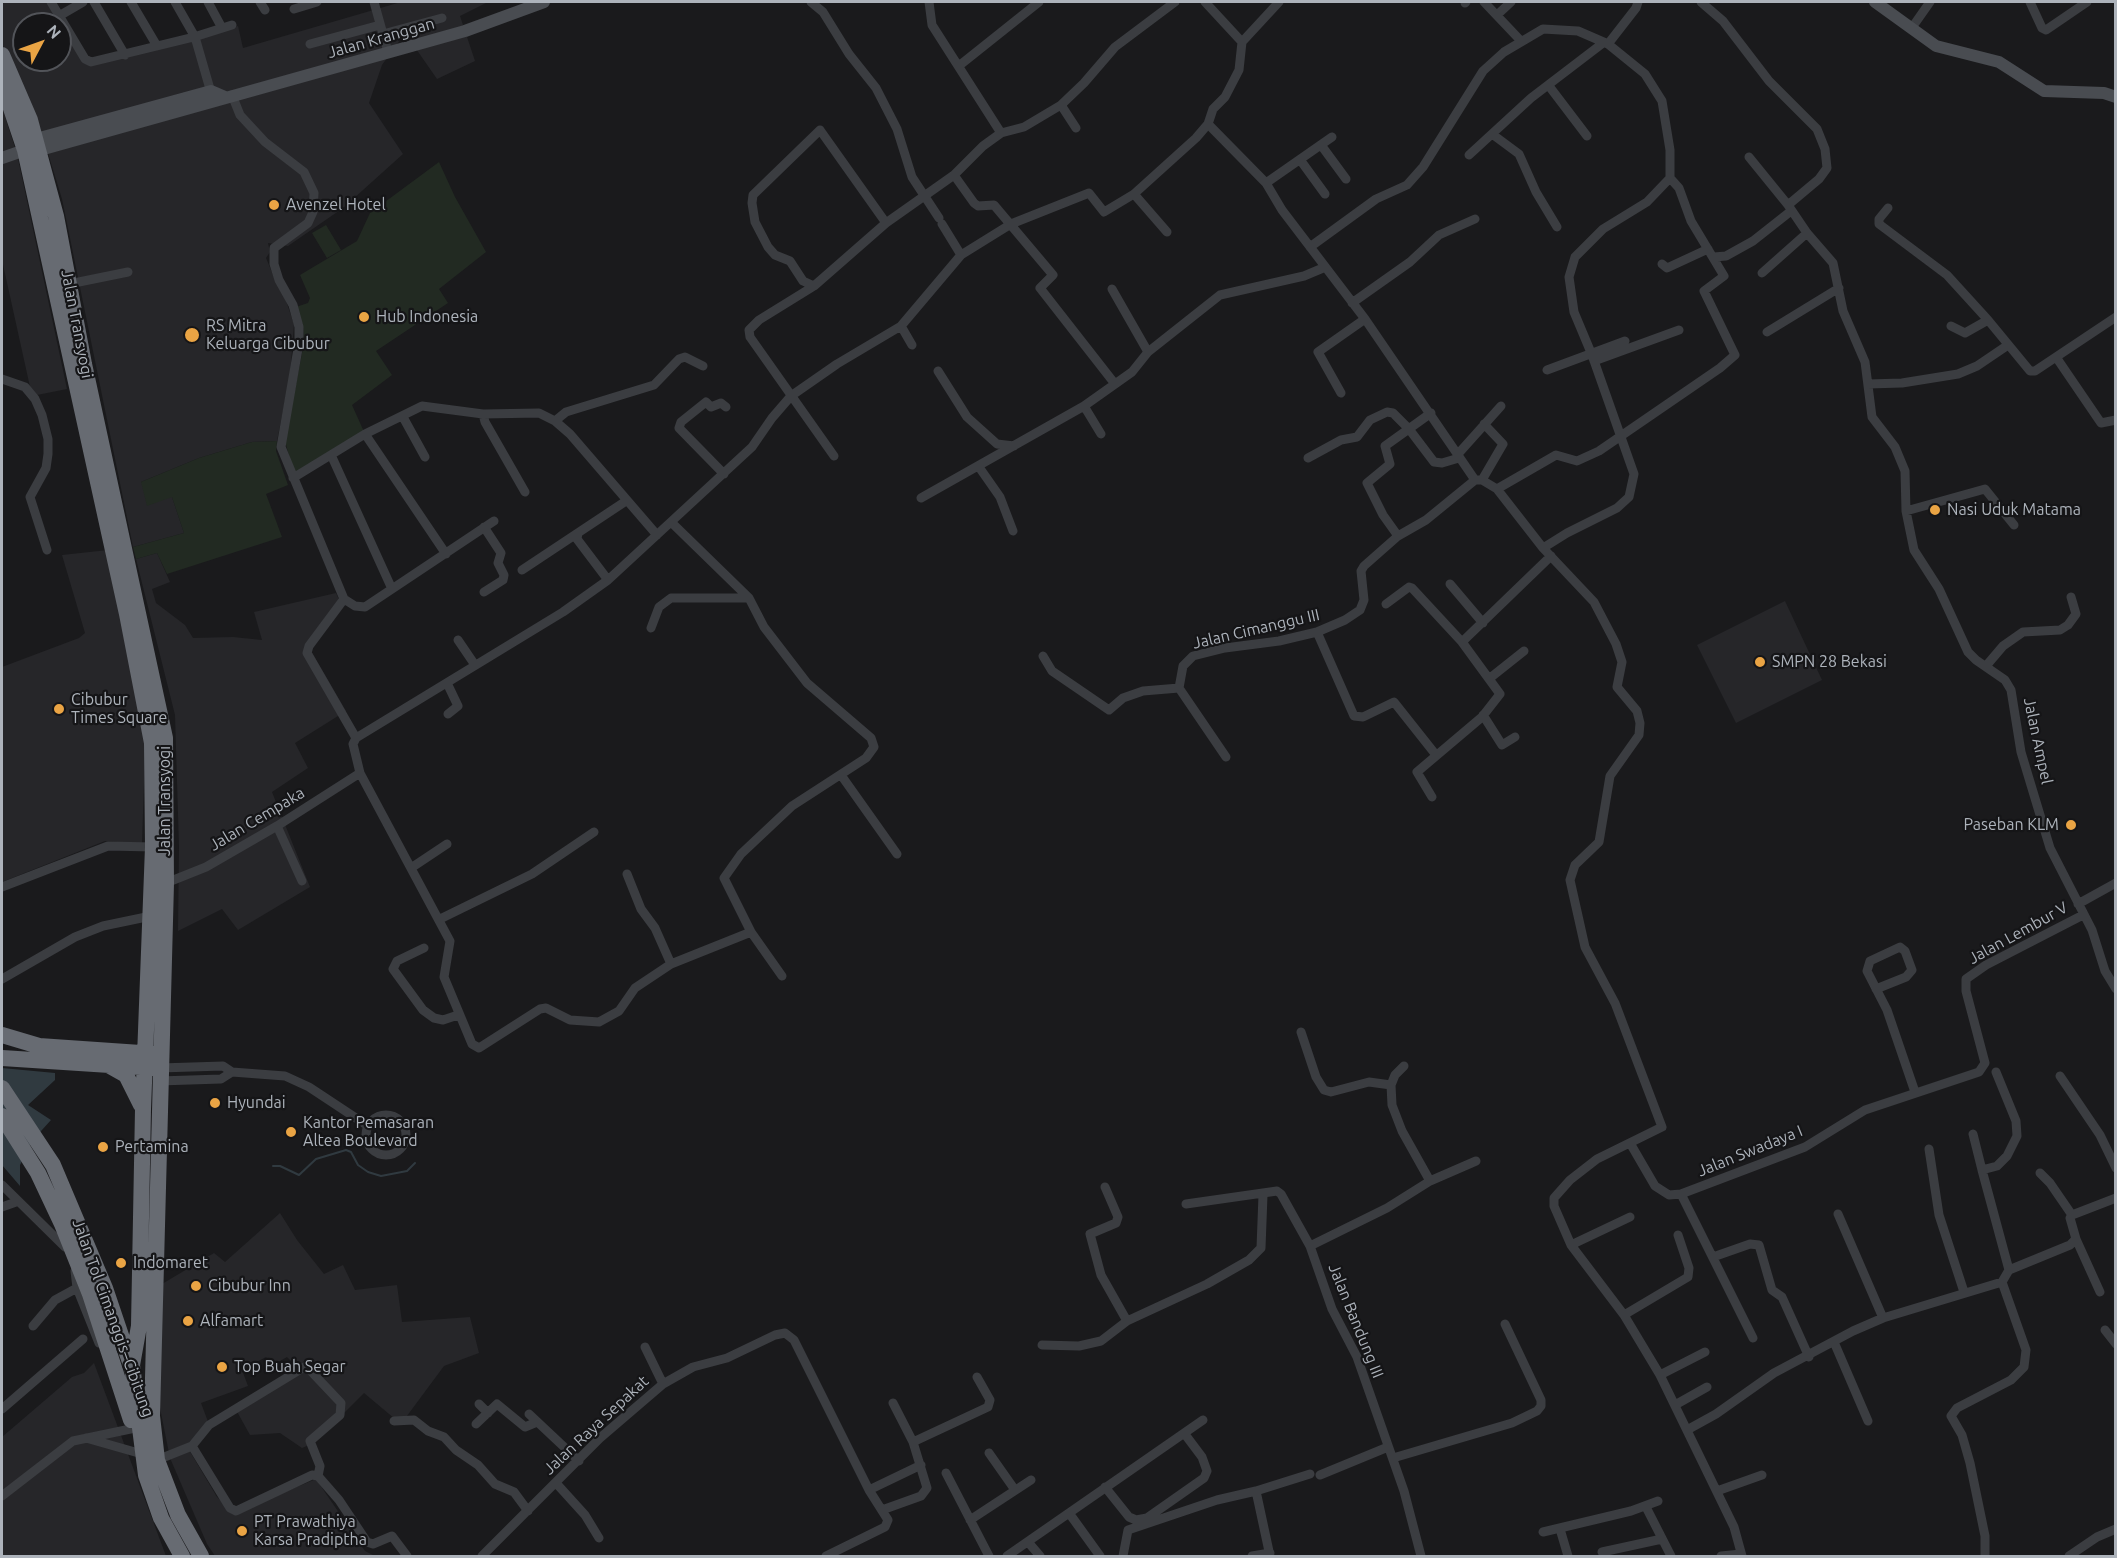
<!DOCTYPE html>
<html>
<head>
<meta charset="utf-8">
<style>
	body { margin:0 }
	#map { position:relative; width:2117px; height:1558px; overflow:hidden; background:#1a1a1c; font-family:Ubuntu,sans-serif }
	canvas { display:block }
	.frame { position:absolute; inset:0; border:3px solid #adb3bb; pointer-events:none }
	.north { position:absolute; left:12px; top:12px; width:60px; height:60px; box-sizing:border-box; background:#151517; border:2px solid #525459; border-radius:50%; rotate:49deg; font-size:16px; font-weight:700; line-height:24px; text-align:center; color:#adb3bb }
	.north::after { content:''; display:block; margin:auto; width:21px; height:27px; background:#eaa444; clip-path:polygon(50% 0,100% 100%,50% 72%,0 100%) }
</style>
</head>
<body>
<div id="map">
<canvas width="2117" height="1558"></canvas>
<div class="frame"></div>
<div class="north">N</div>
</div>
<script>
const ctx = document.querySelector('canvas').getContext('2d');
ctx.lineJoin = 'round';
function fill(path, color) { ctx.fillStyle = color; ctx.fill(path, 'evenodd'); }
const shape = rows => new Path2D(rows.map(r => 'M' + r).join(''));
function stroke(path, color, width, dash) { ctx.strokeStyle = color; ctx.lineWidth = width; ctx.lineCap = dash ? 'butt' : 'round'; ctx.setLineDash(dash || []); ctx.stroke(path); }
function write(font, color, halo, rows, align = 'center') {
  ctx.font = font + ' Ubuntu,sans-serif'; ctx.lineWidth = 4.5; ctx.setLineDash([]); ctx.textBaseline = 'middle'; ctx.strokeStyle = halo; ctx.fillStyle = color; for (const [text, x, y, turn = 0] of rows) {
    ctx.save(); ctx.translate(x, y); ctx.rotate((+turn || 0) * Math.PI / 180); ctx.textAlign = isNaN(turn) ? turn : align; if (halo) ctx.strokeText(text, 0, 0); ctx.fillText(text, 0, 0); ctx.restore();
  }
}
const built = shape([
	[2,2,50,2,89,66,238,26,243,48,401,2,488,2,460,16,475,61,437,79,405,33,382,65,369,103,403,154,343,208,288,246,268,243,270,252,266,258,277,284,283,292,294,324,290,376,277,441,252,442,199,458,141,482,172,497,184,533,133,547,62,199,40,127,2,44],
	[24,24,60,24,60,60,24,60],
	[2,107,17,154,67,389,32,396,2,260],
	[108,550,146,722,142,844,105,841,2,882,2,667,79,638,85,633,62,555],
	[157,553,170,582,152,589,156,603,185,625,193,638,233,637,262,640,254,612,336,593,342,606,310,649,346,711,295,743,308,768,272,792,310,887,238,930,222,909,178,931,179,847,175,715,136,559],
	[1785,601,1822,680,1736,723,1697,645],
	[280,1213,297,1240,324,1274,343,1265,355,1290,397,1285,402,1322,470,1317,479,1353,444,1366,401,1424,364,1393,314,1443,302,1448,280,1433,250,1435,235,1408,299,1369,287,1357,273,1365,266,1357,242,1370,248,1386,201,1403,210,1427,189,1450,217,1497,234,1513,316,1479,365,1551,375,1556,215,1556,207,1544,170,1458,159,1403,162,1284,214,1253,225,1262],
	[94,1363,166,1556,2,1556,2,1437,72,1377,84,1373]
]);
const green = shape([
	[439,162,455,197,486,252,439,289,448,303,376,351,392,375,352,405,365,434,294,474,285,441,304,343,303,326,296,307,308,303,310,298,300,275,357,241,370,213],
	[326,225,341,250,327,258,312,233],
	[277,441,276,451,288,485,266,494,282,537,167,574,157,553,136,559,133,547,184,533,172,497,147,506,141,482,199,458,252,442]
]);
const water = shape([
	[2,1068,55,1073,55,1080,28,1105,51,1120,32,1141,20,1165,20,1186,2,1165]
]);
const stream = shape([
	[273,1166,280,1166,299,1175,316,1159,346,1150,351,1152,358,1165,368,1172,381,1176,407,1171,415,1163]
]);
const street = shape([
	[51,2,85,59,91,62,194,37,232,25],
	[94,2,125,55],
	[131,2,157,46],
	[175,2,195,37,212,96],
	[208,2,222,28],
	[260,2,265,10],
	[374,2,388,52],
	[811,2,823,12,849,54,876,88,897,129,912,177,939,218],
	[929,2,932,25,1001,133],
	[1205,2,1242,42],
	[1484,2,1521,41],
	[1701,2,1723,21,1769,81,1817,129,1825,149,1827,168,1819,179,1788,205,1807,233,1833,263,1843,311,1865,362,1872,417,1895,447,1905,471,1906,511,1914,550,1939,589,1968,652,1976,660,2005,680,2011,690,2021,752,2050,848,2092,930,2105,971,2116,989],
	[2030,2,2042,28,2046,30,2087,2],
	[1465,3,1466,2],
	[294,9,317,2],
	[1497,15,1511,2],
	[59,16,83,2],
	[1911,29,1930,2],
	[383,34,442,18],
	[310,44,380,25],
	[960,65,1039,2],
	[1549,86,1587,136],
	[232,95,240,115,265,142,304,172,314,193,313,212,308,223,274,248,274,264,279,280,293,305,299,327,299,343,281,447,344,599,355,606,365,607,494,521],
	[1061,105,1076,128],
	[1208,124,1266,183,1282,210,1365,319,1475,480,1482,480,1497,489,1543,548,1594,602,1616,644,1622,662,1617,687,1637,711,1640,723,1639,735,1610,776,1599,842,1575,865,1570,880,1585,947,1615,1003,1662,1127,1597,1159,1570,1180,1554,1198,1554,1206,1571,1245,1624,1315,1660,1375,1734,1527,1742,1556],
	[1492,134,1519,154,1536,192,1557,227],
	[1321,145,1346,179],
	[1469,155,1531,98,1603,43],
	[1749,157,1788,205],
	[1301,161,1325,194],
	[954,175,974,203,978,206,994,205,1053,275,1040,288,1115,384],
	[1266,183,1332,137],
	[1134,194,1167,232],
	[1888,208,1879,219,1879,224,1947,275,1988,320,2030,371,2035,371,2116,317],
	[942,224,961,255],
	[1310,247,1376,199,1407,185,1423,167,1483,71,1504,52,1543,29,1578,31,1608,44],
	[1714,257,1726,256,1753,241,1791,211],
	[1662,264,1667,268,1708,249],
	[1762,273,1807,233],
	[69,284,128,272],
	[814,286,803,281,790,261,775,255,768,247,755,222,752,203,753,195,820,130,886,223],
	[1112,289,1148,352],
	[1352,303,1410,262,1439,235,1475,219],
	[901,326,912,345],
	[1951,326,1965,333,1988,320],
	[1767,332,1839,288],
	[2056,357,2101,423,2116,420],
	[1594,361,1679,330],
	[1547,370,1625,341],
	[938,371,967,417,997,444,1014,446],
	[2,379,25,387,35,399,42,415,48,439,48,454,46,468,30,497,47,550],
	[1868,384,1902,383,1958,374,1977,366,2008,345],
	[1341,393,1318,352,1365,319],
	[1084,406,1101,434],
	[483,414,485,422,525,492],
	[403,417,425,457],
	[555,421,566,412,654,385,679,359,685,357,703,366],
	[365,434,446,554],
	[1458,454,1501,406],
	[834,456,750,337,749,330,759,320,814,286,886,223,954,175,983,146,1001,133,1024,127,1061,105,1084,83,1115,47,1175,2],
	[332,457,392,589],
	[1308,458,1341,440,1357,437,1370,420,1387,412,1393,413,1409,429,1434,462,1442,463,1459,458],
	[979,467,1000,497,1013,531],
	[724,474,679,428,681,422,706,402,711,407,721,403,726,407],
	[293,478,365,434,422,406,483,414,539,413,555,421,570,434,657,535],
	[1482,480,1503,444,1484,424],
	[1497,489,1556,455,1577,461,1599,451,1720,368,1735,355,1704,291,1724,276,1691,221,1679,188,1670,178],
	[921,498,1084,406,1132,372,1148,352,1220,295,1304,276,1323,268],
	[1906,511,1985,489,2014,525],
	[671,522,749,598,764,627,807,683,871,738,874,747,866,758,792,806,741,854,724,878,751,932,782,976],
	[578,533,577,539,608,580],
	[1398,536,1383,515,1367,483,1390,464,1385,446,1431,413],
	[1543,548,1567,533,1617,508,1629,497,1634,474,1592,355,1574,312,1569,277,1575,257,1603,229,1647,202,1670,178,1670,150,1662,101,1645,74,1608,44,1636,8,1638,2],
	[522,570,626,501],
	[1450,584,1483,623],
	[484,592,503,580,504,575,498,563,501,553,484,527],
	[344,599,309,646,307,653,356,738],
	[1386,604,1409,587,1412,588,1462,642,1500,694,1482,717,1417,772,1432,797],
	[651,628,659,607,671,598,749,598],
	[1317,632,1354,716,1363,717,1394,702,1436,755],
	[458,640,475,665],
	[1462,642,1551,556],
	[1043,656,1052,671,1109,710,1123,698,1143,691,1179,688],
	[1986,666,2003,646,2023,632,2060,630,2068,625,2076,614,2071,597],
	[1490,678,1524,651],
	[447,683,458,706,448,714],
	[1483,715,1502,745,1515,737],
	[1226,757,1179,688,1183,666,1193,656,1225,648,1279,641,1317,632,1345,620,1360,610,1364,600,1361,571,1364,566,1398,536,1426,520,1475,480],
	[841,775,897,854],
	[277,826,302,881],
	[411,868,447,844],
	[627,874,641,909,655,928,671,964],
	[166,883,206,867,277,826,360,773],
	[2,887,108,846,153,847],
	[2078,904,2116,883],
	[440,919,532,874,594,832],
	[751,932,671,964,635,988,619,1011,599,1022,570,1020,546,1008,540,1009,479,1048,472,1044,444,977,450,941,360,773,353,744,356,738,563,612,608,580,752,447,772,418,791,396,837,364,901,326,961,255,1011,224,1089,193,1104,212,1134,194,1196,138,1208,124,1213,109,1225,97,1239,70,1242,42,1279,2],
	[424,948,397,961,393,969,423,1010,434,1018,443,1020,458,1015],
	[2,979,75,937,103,926,151,916],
	[1876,989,1906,977,1912,970,1905,951,1900,947,1870,961,1867,971,1887,1010,1915,1092],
	[1301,1032,1316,1077,1324,1090,1331,1092,1369,1082,1391,1085],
	[160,1068,223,1066,232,1072,285,1076,309,1087,368,1126],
	[1996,1072,2016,1121,2017,1136,2007,1156,1997,1166,1982,1170,2009,1270],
	[2060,1076,2100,1135,2116,1168],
	[159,1081,221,1079,232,1072],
	'366 1135a20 20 0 1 1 40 0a20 20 0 1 1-40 0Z',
	[1973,1134,1982,1170],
	[1630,1143,1655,1186,1669,1195,1681,1194,1805,1147,1865,1110,1979,1072,1985,1063,1966,991,1966,979,1986,965,2083,915],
	[1929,1149,1939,1215,1964,1292],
	[2040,1173,2050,1183,2072,1215],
	[1430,1181,1476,1161],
	[2,1185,65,1247],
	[1105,1187,1118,1217,1116,1223,1090,1234,1101,1275,1127,1321],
	[1681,1194,1753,1338],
	[1186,1204,1277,1191,1281,1194,1310,1246,1332,1309,1357,1357,1404,1491,1421,1556],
	[2,1207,16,1202],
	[1838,1214,1883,1318],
	[2076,1239,2100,1292],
	[1571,1245,1630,1217],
	[1310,1246,1387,1208,1430,1181,1402,1131,1392,1105,1391,1085,1395,1075,1404,1066],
	[1713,1257,1750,1244,1759,1245,1772,1290,1782,1297,1809,1357],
	[75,1271,77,1288,99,1343],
	[1624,1315,1688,1277,1689,1268,1678,1235],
	[33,1326,55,1300,77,1288],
	[2105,1330,2116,1344],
	[1834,1342,1868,1421],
	[1042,1345,1079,1346,1101,1341,1127,1321,1207,1284,1249,1260,1261,1248,1263,1195],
	[645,1347,663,1384],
	[1660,1375,1705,1352],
	[479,1404,488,1413],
	[1675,1405,1707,1387],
	[2,1409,83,1339],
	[529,1414,579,1461],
	[394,1421,414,1420,428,1431,444,1437,456,1450,478,1465,495,1484,514,1492,528,1511],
	[476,1424,497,1404,525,1427,537,1422],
	[1687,1430,1716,1414,1774,1373,1853,1331,1883,1318,2002,1282],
	[86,1438,142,1454],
	[913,1442,988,1407,990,1400,977,1377],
	[192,1446,209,1425,306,1366,341,1403,340,1415,310,1441,320,1466,318,1476],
	[192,1446,230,1508,236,1511,312,1475,318,1476],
	[989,1453,1015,1490],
	[1393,1458,1512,1423,1537,1411,1541,1406,1541,1400,1505,1324],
	[157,1460,192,1446],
	[946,1473,989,1556],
	[1320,1475,1388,1447],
	[318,1476,339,1500,367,1542,373,1544,392,1536,407,1556],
	[556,1483,585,1515,599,1538],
	[1105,1487,1129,1517,1136,1520,1147,1518,1204,1478,1207,1471,1202,1457,1184,1433],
	[869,1490,921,1465],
	[1256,1491,1310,1474],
	[1717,1491,1762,1475],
	[2,1496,73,1441,140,1427],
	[1646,1507,1671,1556],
	[882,1510,921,1496,927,1488,913,1442,893,1403],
	[1069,1513,1100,1556],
	[970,1520,1031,1480],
	[1560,1529,1568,1556],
	[1543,1532,1631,1511,1658,1501],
	[1028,1542,1040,1556],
	[1602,1552,1662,1539],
	[482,1556,600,1438,663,1384,693,1367,727,1358,775,1335,785,1333,794,1340,869,1490,888,1520,885,1527,826,1556],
	[1007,1556,1203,1420],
	[1123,1556,1128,1530,1217,1500,1256,1491,1270,1556],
	[1252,1556,1270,1553],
	[1721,1556,1741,1554],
	[1985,1556,1985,1536,1970,1463,1962,1435,1951,1416,1957,1408,2011,1380,2024,1367,2026,1350,2002,1282,2009,1270,2070,1245,2076,1239,2070,1218,2072,1215,2116,1198],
	[2069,1556,2097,1537,2116,1529]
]);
const secondary = shape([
	[1875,2,1936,46,1999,62,2044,91,2104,93,2116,97],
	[36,139,211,91,225,97],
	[40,150,465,31,544,2],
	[2,158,25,150]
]);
const highway = shape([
	[2,55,30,120,56,216,84,364,165,738,166,883,152,1416,157,1460,178,1515,201,1556],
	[2,82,25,150,127,614,152,743,153,847,143,1109,139,1326,132,1365,146,1475,161,1518,182,1556],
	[2,1035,39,1046,155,1054],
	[2,1058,156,1068],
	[110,1066,126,1075,141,1105],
	[2,1088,53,1165,105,1288,131,1365],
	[2,1116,38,1173,62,1224,90,1294,131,1420]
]);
const markers = [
	[274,205,6,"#eaa444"],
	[364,317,6,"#eaa444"],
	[192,335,8,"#eaa444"],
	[1935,510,6,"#eaa444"],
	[1760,662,6,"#eaa444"],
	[59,709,6,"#eaa444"],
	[2071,825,6,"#eaa444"],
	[215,1103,6,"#eaa444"],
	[291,1132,6,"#eaa444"],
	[103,1147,6,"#eaa444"],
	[121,1263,6,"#eaa444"],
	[196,1286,6,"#eaa444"],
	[188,1321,6,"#eaa444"],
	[222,1367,6,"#eaa444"],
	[242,1531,6,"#eaa444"]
];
const streetNames = [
	["Jalan Kranggan",381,38,-16],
	["Jalan Transyogi",77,324,79],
	["Jalan Cimanggu III",1256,629,-13],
	["Jalan Ampel",2038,741,78],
	["Jalan Transyogi",165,801,-90],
	["Jalan Cempaka",257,819,-31],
	["Jalan Lembur V",2018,933,-29],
	["Jalan Swadaya I",1750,1151,-22],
	["Jalan Tol Cimanggis–Cibitung",113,1318,70],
	["Jalan Bandung III",1356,1321,68],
	["Jalan Raya Sepakat",596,1425,-43]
];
const poiNames = [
	["Avenzel Hotel",286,205],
	["Hub Indonesia",376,317],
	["RS Mitra",206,326],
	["Keluarga Cibubur",206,344],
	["Nasi Uduk Matama",1947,510],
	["SMPN 28 Bekasi",1772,662],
	["Cibubur",71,700],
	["Times Square",71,718],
	["Paseban KLM",2059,825,"right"],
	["Hyundai",227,1103],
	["Kantor Pemasaran",303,1123],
	["Altea Boulevard",303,1141],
	["Pertamina",115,1147],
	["Indomaret",133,1263],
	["Cibubur Inn",208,1286],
	["Alfamart",200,1321],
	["Top Buah Segar",234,1367],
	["PT Prawathiya",254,1522],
	["Karsa Pradiptha",254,1540]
];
fill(built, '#262629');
fill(green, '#222a22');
fill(water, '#303a40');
stroke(stream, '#303a40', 2);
stroke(street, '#3b3d41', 9);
stroke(secondary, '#494c51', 12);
stroke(highway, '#676b72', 16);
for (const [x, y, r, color] of markers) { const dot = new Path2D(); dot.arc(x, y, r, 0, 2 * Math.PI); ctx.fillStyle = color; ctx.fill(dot); stroke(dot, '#151517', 2); }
write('16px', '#adb3bb', '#151517', streetNames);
write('16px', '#adb3bb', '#151517', poiNames, 'left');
</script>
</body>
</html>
